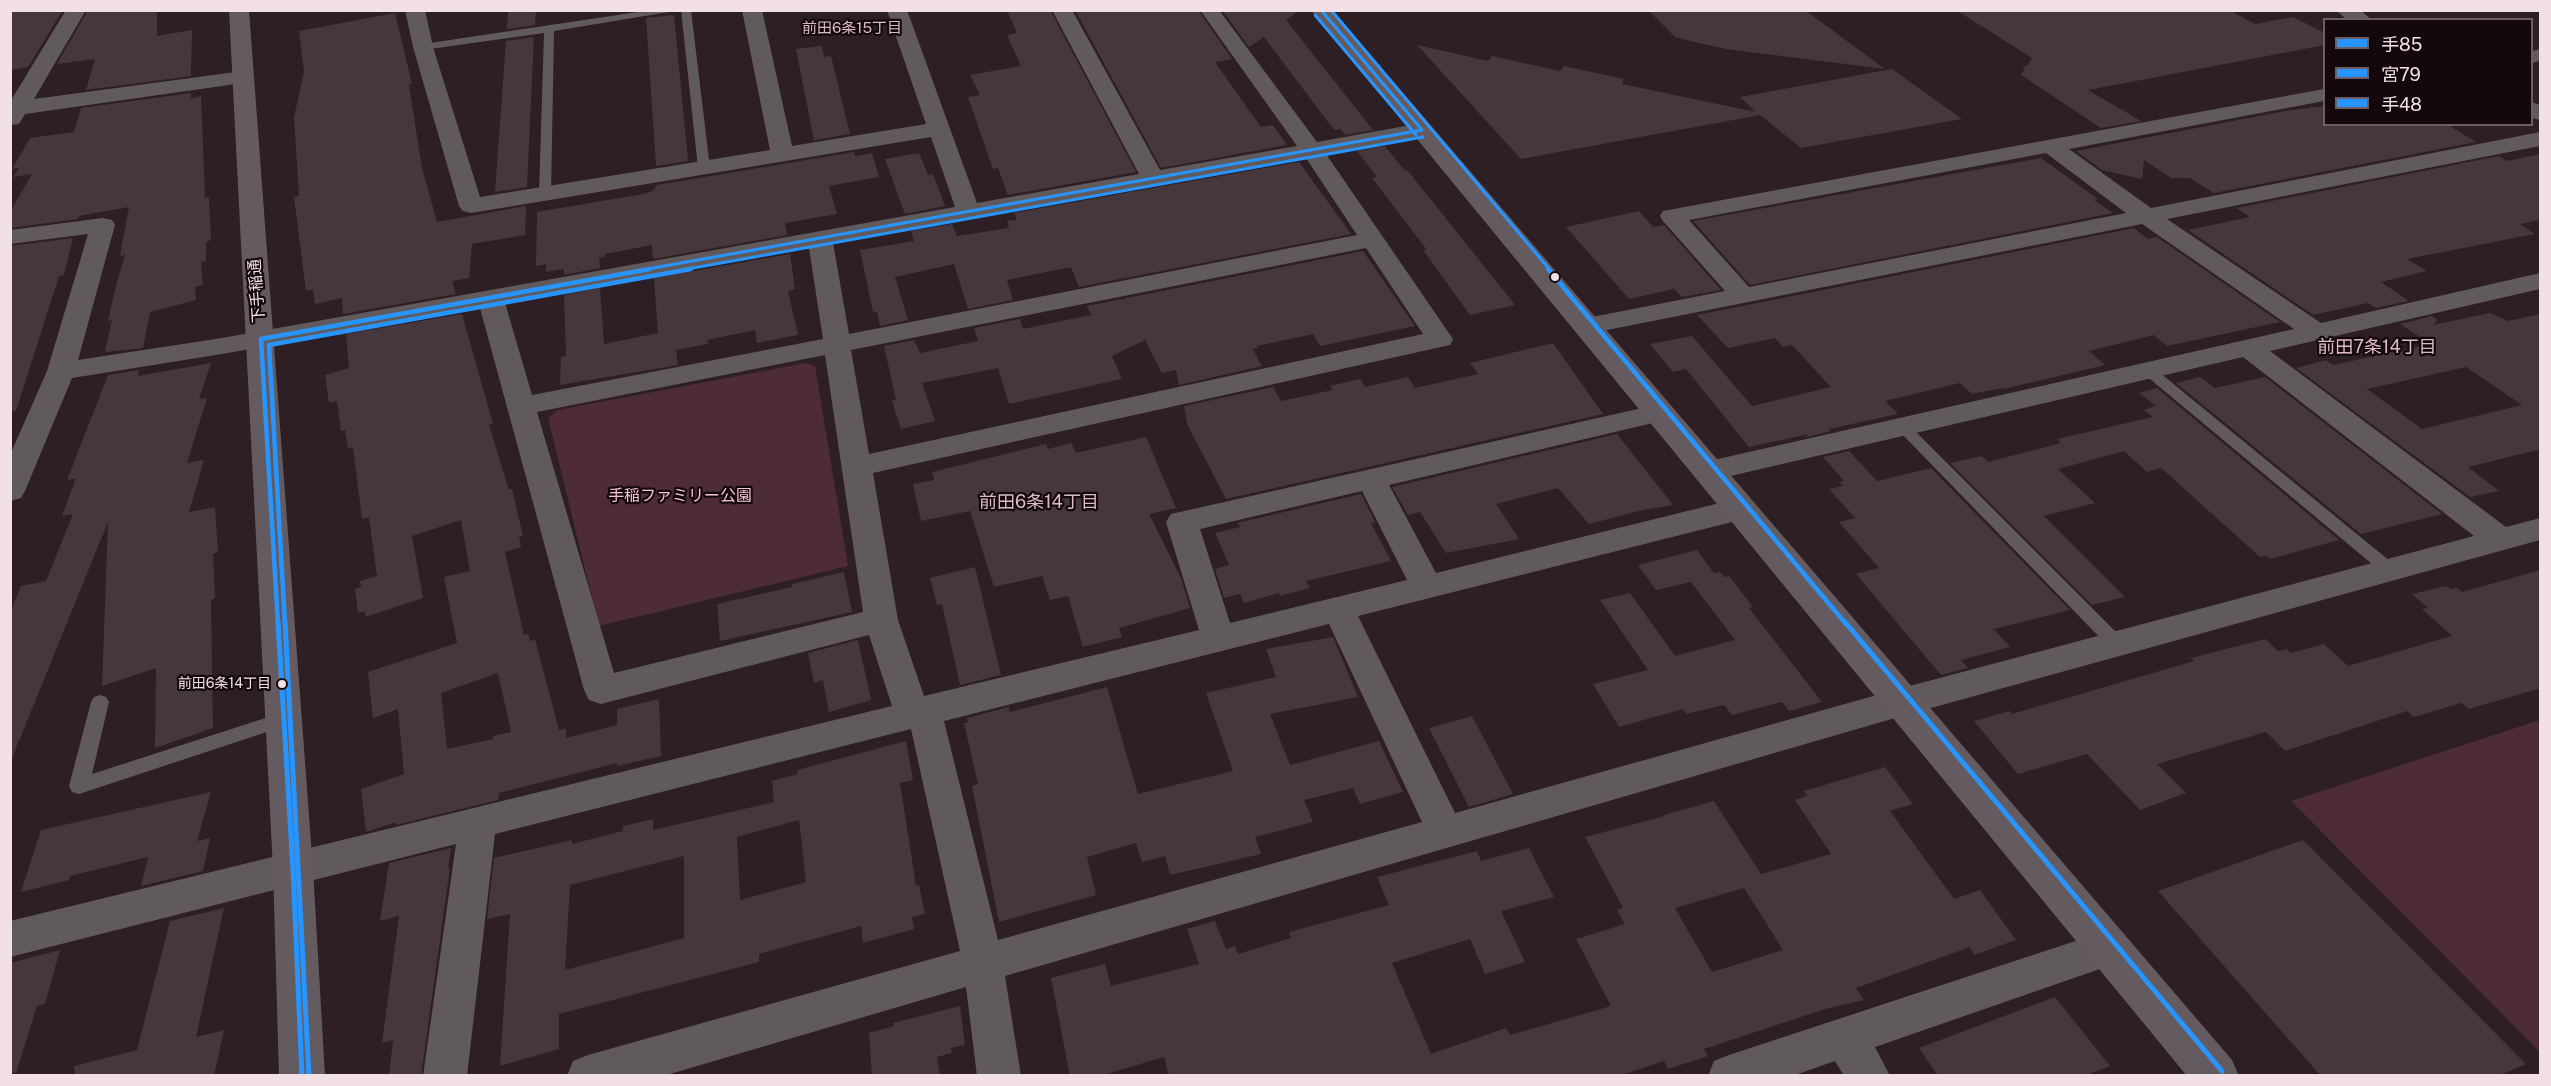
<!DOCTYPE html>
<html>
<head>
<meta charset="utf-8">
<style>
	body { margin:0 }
	#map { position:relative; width:2551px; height:1086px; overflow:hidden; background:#2d1f24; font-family:"Public Sans","Noto Sans JP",sans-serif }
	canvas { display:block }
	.frame { position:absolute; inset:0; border:12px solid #f3e0e6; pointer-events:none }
	.legend { position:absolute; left:2323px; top:18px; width:210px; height:108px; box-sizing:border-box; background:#13080c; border:2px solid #6d5e63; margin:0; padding:8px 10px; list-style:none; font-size:18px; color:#f3e0e6 }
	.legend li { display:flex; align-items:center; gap:12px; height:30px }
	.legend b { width:30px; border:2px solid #6d5e63 }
</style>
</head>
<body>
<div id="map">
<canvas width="2551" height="1086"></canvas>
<div class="frame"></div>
<ul class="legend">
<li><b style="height:8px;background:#2895ff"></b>手85</li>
<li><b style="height:8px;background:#2895ff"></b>宮79</li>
<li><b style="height:8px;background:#2895ff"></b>手48</li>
</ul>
</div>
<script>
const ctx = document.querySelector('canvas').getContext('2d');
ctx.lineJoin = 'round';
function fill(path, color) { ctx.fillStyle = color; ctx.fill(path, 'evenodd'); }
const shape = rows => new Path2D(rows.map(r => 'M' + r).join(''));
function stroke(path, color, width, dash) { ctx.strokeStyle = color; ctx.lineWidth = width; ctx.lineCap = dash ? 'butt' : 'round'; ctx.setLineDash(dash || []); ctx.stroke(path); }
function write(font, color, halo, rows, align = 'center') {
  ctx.font = font + ' "Public Sans","Noto Sans JP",sans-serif'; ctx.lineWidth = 4.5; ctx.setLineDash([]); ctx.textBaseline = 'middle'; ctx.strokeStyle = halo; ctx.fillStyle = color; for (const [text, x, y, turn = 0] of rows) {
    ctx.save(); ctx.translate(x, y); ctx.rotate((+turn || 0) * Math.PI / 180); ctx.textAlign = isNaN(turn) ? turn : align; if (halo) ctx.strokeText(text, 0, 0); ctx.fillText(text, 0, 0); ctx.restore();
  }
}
const green = shape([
	[806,363,815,366,848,566,599,626,548,418,558,410],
	[2540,720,2540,1052,2291,801]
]);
const building = shape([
	[10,10,63,10,28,67,10,70],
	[88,10,157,10,157,36,192,30,191,76,86,90,95,59,57,64],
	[508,10,536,10,535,25,507,29],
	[1007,10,1050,10,1136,172,1008,195,998,168,993,169,968,97,980,95,970,75,1021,66,1007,35,1017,33],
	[1075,10,1198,10,1232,59,1215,62,1261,127,1273,125,1287,145,1161,168],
	[1222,10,1300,10,1286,20,1373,130,1345,135,1341,129,1334,130,1264,37,1249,47],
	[1648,10,1805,10,1885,69,1726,49,1695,42,1675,37],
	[1956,10,2229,10,2255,24,2293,17,2325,33,2325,45,2088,90,2141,121,2101,128,2021,75,2025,69,2022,67,2027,66,2032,58],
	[395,13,412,84,409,85,422,168,437,222,526,206,525,235,472,244,469,278,452,281,456,294,343,314,342,298,315,304,313,289,306,291,294,197,299,196,294,117,304,72,299,31],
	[674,15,688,161,656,166,646,18],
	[534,37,527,187,495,192,506,41],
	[1417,45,1488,61,1492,56,1560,71,1564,66,1624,79,1622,84,1756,112,1740,97,1892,69,1962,119,1801,148,1760,115,1521,159],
	[822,46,824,57,831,56,850,134,814,140,796,49],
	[191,93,191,99,201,96,205,198,209,197,211,240,206,242,206,261,201,262,203,285,195,287,196,300,150,312,143,348,105,352,112,320,108,321,115,289,125,255,120,256,129,207,79,216,78,219,10,228,10,212,32,174,13,177,19,168,12,169,30,138,74,132,81,108],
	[2325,106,2325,124,2446,124,2476,142,2214,193,2190,178,2171,178,2144,160,2142,179,2102,170,2076,151,2285,111],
	[1385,146,1405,171,1408,171,1515,305,1470,315,1423,250,1427,250,1372,178,1377,177,1357,151],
	[854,152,855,156,872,153,879,177,829,186,837,214,785,223,787,235,653,259,652,245,605,254,605,257,599,258,600,268,564,275,564,269,546,272,546,264,536,266,537,212,643,194,653,191,657,185],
	[919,153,928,175,933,174,945,206,905,214,885,159],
	[2541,154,2541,220,2520,224,2535,234,2407,259,2427,271,2381,282,2409,301,2376,308,2368,303,2313,315,2188,230,2250,217,2236,208,2499,156,2506,161],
	[2041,158,2098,199,2094,200,2113,213,1750,285,1693,221],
	[1299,162,1351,234,1079,287,1071,267,1007,280,1013,300,968,309,954,264,895,277,908,320,880,326,877,312,873,312,860,250,914,241,911,231,952,224,957,236,1009,228,1007,221,1017,220,1014,213],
	[1639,211,1653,227,1664,225,1721,290,1682,297,1674,289,1629,299,1566,227],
	[2134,228,2148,239,2157,237,2280,322,2167,346,2154,335,2089,351,2105,365,2004,389,2002,388,1972,394,1960,383,1885,401,1898,414,1829,429,1831,431,1806,437,1809,434,1749,447,1686,369,1673,372,1650,344,1692,336,1752,406,1831,387,1792,345,1783,347,1775,338,1728,348,1697,315],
	[73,238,64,275,59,276,16,411,10,410,10,246],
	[1363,251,1415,326,1320,346,1313,334,1257,346,1258,348,1253,349,1262,366,1179,385,1176,370,1162,373,1145,340,1112,356,1122,379,1009,404,998,368,922,383,935,421,901,429,892,401,896,400,884,346,914,340,920,353,978,341,974,328,1020,319,1023,329,1091,315,1087,306],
	[790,254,795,289,788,291,798,335,757,343,755,330,707,340,708,344,676,350,678,365,560,385,561,357,566,356,564,295,600,288,604,344,658,333,654,278],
	[2490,313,2508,321,2541,314,2541,449,2468,467,2499,491,2470,497,2296,368,2326,360,2333,365,2431,344,2400,324,2432,316,2437,320,2433,325],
	[2466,367,2522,405,2422,429,2367,389],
	[462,314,493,424,489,425,509,490,512,489,523,536,519,537,521,547,505,552,524,635,528,633,530,641,535,639,559,730,566,729,566,738,617,725,617,709,659,699,661,756,617,766,617,763,499,793,498,800,396,825,396,822,366,832,361,789,404,774,398,709,373,718,368,672,457,643,444,577,470,571,461,520,412,536,423,598,366,617,364,611,358,613,355,589,361,587,360,581,377,576,369,517,362,519,353,447,348,448,345,430,341,431,337,401,329,403,325,375,349,368,346,334],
	[498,673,511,732,493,736,493,739,447,749,441,693],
	[1553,343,1603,414,1226,499,1187,424,1184,406,1273,387,1281,401,1333,390,1330,386,1360,379,1365,387,1408,377,1415,388,1478,374,1470,363],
	[211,363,199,399,207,398,187,463,204,460,189,512,215,507,218,552,213,554,215,598,211,600,213,728,155,748,156,668,102,686,108,522,10,763,10,613,21,586,46,581,73,514,62,516,76,478,67,480,108,375,139,370,138,376],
	[2200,377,2215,388,2265,377,2442,514,2361,534,2176,383],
	[2157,388,2339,540,2270,559,2266,556,2260,557,2161,468,2147,472,2124,451,2058,469,2095,503,2044,516,2125,597,2092,605,1950,463,1982,456,1988,462,2061,443,2057,439,2153,417,2144,410,2156,406,2139,393],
	[1617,434,1673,505,1643,510,1589,524,1558,488,1496,504,1519,539,1446,553,1420,512,1408,515,1392,487],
	[1146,437,1176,508,1149,514,1181,578,1190,608,1119,628,1122,637,1083,647,1068,596,1050,600,1042,576,994,587,970,511,921,521,913,484,934,480,932,472,1046,444,1048,449,1071,443,1076,453],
	[1849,451,1877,481,1931,468,2070,610,1994,629,2010,647,1961,660,1968,668,1941,675,1856,574,1879,568,1839,522,1855,518,1829,489,1843,486,1839,482,1844,481,1823,457],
	[1361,494,1375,522,1371,523,1391,561,1306,581,1310,588,1280,596,1279,593,1244,603,1240,594,1224,598,1215,569,1229,565,1215,533,1240,527,1237,523],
	[1697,550,1714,573,1720,572,1725,577,1729,576,1753,607,1749,608,1822,702,1789,711,1782,702,1732,715,1724,705,1686,714,1683,709,1619,727,1593,684,1648,670,1600,600,1630,593,1675,656,1735,640,1691,582,1656,590,1638,565],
	[975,567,1001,675,960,685,942,604,937,605,930,578],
	[2541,570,2541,688,2469,709,2461,703,2414,717,2407,711,2285,751,2266,732,2157,764,2186,793,2140,810,2087,754,2018,774,1974,721,2010,711,2012,714,2194,661,2191,658,2265,639,2278,651,2287,649,2291,653,2324,644,2348,666,2452,636,2422,609,2428,608,2412,594,2446,586,2451,589,2457,588,2462,592],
	[844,572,852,612,720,641,717,604,792,587,792,584],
	[1333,637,1358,697,1270,714,1290,765,1379,741,1403,792,1360,804,1353,788,1304,800,1313,822,1255,837,1261,854,1170,875,1165,856,1142,862,1136,843,1087,857,1096,895,999,922,972,786,978,784,964,723,968,723,967,718,1009,707,1010,712,1107,687,1138,794,1233,771,1206,693,1276,677,1266,649],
	[858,640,871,700,829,712,823,680,814,683,808,653],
	[1472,716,1513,794,1469,807,1429,728],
	[906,741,913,780,900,783,916,886,919,885,925,914,912,917,914,929,863,943,861,926,759,954,759,962,559,1014,559,1049,500,1066,510,914,487,919,494,858,572,840,572,844,623,831,623,826,653,819,653,830,774,802,772,781,798,774,797,770],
	[799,820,806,882,740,900,737,837],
	[684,856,684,938,565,970,570,885],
	[1885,767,1913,804,1890,811,1954,899,1980,890,2016,940,1974,955,1970,947,1856,988,1864,1000,1825,1009,1704,1049,1708,1056,1668,1069,1664,1061,1619,1076,1169,1076,1164,1057,1100,1076,1070,1076,1051,978,1105,964,1111,986,1199,964,1187,929,1215,921,1226,949,1235,946,1238,954,1291,938,1289,932,1389,905,1377,877,1477,851,1481,861,1529,848,1554,897,1501,911,1525,962,1485,974,1470,939,1392,963,1431,1054,1506,1028,1510,1035,1611,1006,1576,939,1625,924,1617,910,1623,908,1585,837,1665,816,1664,815,1714,801,1761,874,1831,854,1795,800,1807,796,1804,791],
	[1744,888,1783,950,1712,972,1675,908],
	[211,792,197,841,210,838,203,871,141,886,148,857,70,876,69,880,21,892,41,830],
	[2303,840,2526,1064,2498,1076,2321,1076,2158,891],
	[451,848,448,869,450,868,421,1076,389,1076,393,1040,382,1043,399,916,380,921,389,863],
	[224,908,196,1037,224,1030,214,1076,75,1076,74,1066,137,1050,170,921],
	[60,950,45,1004,37,1006,16,1073,10,1072,10,963],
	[2055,997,2110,1066,2084,1076,1938,1076,1919,1048],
	[960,1006,965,1045,951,1048,952,1053,937,1057,940,1076,872,1076,869,1033,894,1026,893,1023]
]);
const lane = shape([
	[651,10,681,10,554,31,551,194,545,198,539,194,544,33,423,50,418,47,423,44,651,10],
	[681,10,691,10,710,168,704,172,698,168,681,10],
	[2149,367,2154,368,2396,566,2398,570,2396,574,2384,574,2144,374,2142,371,2149,367],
	[1903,422,1908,424,2123,639,2126,644,2123,649,2117,651,2111,649,1898,430,1895,427,1903,422],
	[100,695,106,697,109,702,92,774,284,712,291,714,293,719,291,724,79,794,72,792,69,786,91,702,94,697,100,695]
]);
const street = shape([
	[66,10,86,10,34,99,243,71,250,73,254,77,250,81,243,83,25,114,19,124,10,125,10,102,66,10],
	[405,10,425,10,433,47,480,197,770,150,742,10,762,10,792,146,926,124,887,10,907,10,977,203,1139,174,1052,10,1072,10,1160,170,1297,146,1200,10,1219,10,1317,142,1422,123,1430,125,1433,130,1430,135,1326,154,1453,339,1450,345,873,473,898,620,924,696,1199,630,1166,522,1171,514,1660,404,1670,407,1674,413,1670,419,1389,485,1436,573,1740,498,1751,501,1755,509,1751,517,1740,520,1358,616,1455,813,1902,688,2474,536,2243,357,1709,481,1698,478,1694,471,1698,464,1709,461,2294,329,2142,224,1587,334,1578,332,1574,326,1578,320,1587,318,1725,291,1663,221,1660,216,1663,211,2324,89,2324,101,2069,149,2151,208,2540,132,2540,146,2167,219,2321,323,2540,273,2540,289,2270,351,2506,527,2540,518,2540,540,1902,716,1005,976,1021,1076,977,1076,966,987,663,1076,567,1076,573,1061,588,1055,960,951,911,729,495,834,467,1076,423,1076,456,844,10,957,10,921,892,706,869,635,601,704,589,700,584,690,480,308,222,354,72,378,25,491,21,498,10,501,10,455,47,371,88,234,10,244,10,230,103,218,112,220,115,225,78,360,222,338,955,207,931,137,471,213,463,211,459,206,413,47,405,10],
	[2046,153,2126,213,1749,287,1689,220,2046,153],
	[1306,158,1357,235,849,334,833,243,1306,158],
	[809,248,823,339,532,395,505,303,809,248],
	[1366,248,1423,334,869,454,851,350,1366,248],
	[825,355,863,612,614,673,537,412,825,355],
	[1362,491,1407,580,1230,623,1200,529,1362,491],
	[1329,624,1422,822,998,940,944,721,1329,624],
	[2336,10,2360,10,2372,20,2347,20,2336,10],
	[2540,49,2540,61,2532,63,2532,51,2540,49],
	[2532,102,2540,105,2540,120,2532,118,2532,102],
	[2109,930,2123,935,2129,948,2123,961,1875,1047,1890,1076,1844,1076,1835,1061,1792,1076,1708,1076,1714,1061,1729,1055,2109,930]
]);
const secondary = shape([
	[229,10,249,10,313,869,325,1076,279,1076,273,869,229,10],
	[1311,10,1332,10,2232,1060,2239,1076,2187,1076,1311,10]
]);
const bus1Far2 = shape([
	[1321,10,1422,130],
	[642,270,1422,130]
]);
const bus1Far1 = shape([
	[261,339,650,269],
	[261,339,278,624]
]);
const bus1 = shape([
	[278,622,293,869,302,1076]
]);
const bus2Far2 = shape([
	[1315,15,1416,135],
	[682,270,1423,137]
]);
const bus2Far1 = shape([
	[285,624,269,345,691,269]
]);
const bus2 = shape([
	[285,622,309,1076]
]);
const bus3Far2 = shape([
	[1331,10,1550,270]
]);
const bus3Far1 = shape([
	[1548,269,1846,624]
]);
const bus3 = shape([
	[1845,622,2222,1071]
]);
const markers = [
	[1555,277,5,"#f3e0e6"],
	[282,684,5,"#f3e0e6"]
];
const busNames = [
	["前田6条14丁目",271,684]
];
const farNeighbourhoodnames = [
	["前田6条15丁目",852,28]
];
const streetNames = [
	["下手稲通",257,291,-94]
];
const parkNames = [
	["手稲ファミリー公園",680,496]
];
const neighbourhoodNames = [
	["前田7条14丁目",2377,347],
	["前田6条14丁目",1039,502]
];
fill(green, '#4d2b38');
fill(building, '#46373d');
fill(lane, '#615a5c');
fill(street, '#615a5c');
fill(secondary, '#645b60');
stroke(bus1Far2, '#2895ff', 3);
stroke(bus1Far1, '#2895ff', 4.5);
stroke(bus1, '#2895ff', 5);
stroke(bus2Far2, '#2895ff', 3);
stroke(bus2Far1, '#2895ff', 4.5);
stroke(bus2, '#2895ff', 5);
stroke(bus3Far2, '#2895ff', 3);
stroke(bus3Far1, '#2895ff', 4.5);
stroke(bus3, '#2895ff', 5);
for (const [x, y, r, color] of markers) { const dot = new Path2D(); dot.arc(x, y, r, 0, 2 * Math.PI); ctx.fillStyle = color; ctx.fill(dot); stroke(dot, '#13080c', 2); }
write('14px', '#f3e0e6', '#13080c', busNames, 'right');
write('15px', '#ddb9c5', '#13080c', farNeighbourhoodnames);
write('16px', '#f3e0e6', '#13080c', streetNames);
write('16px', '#f5c2d3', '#13080c', parkNames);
write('18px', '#ddb9c5', '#13080c', neighbourhoodNames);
</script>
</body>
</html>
